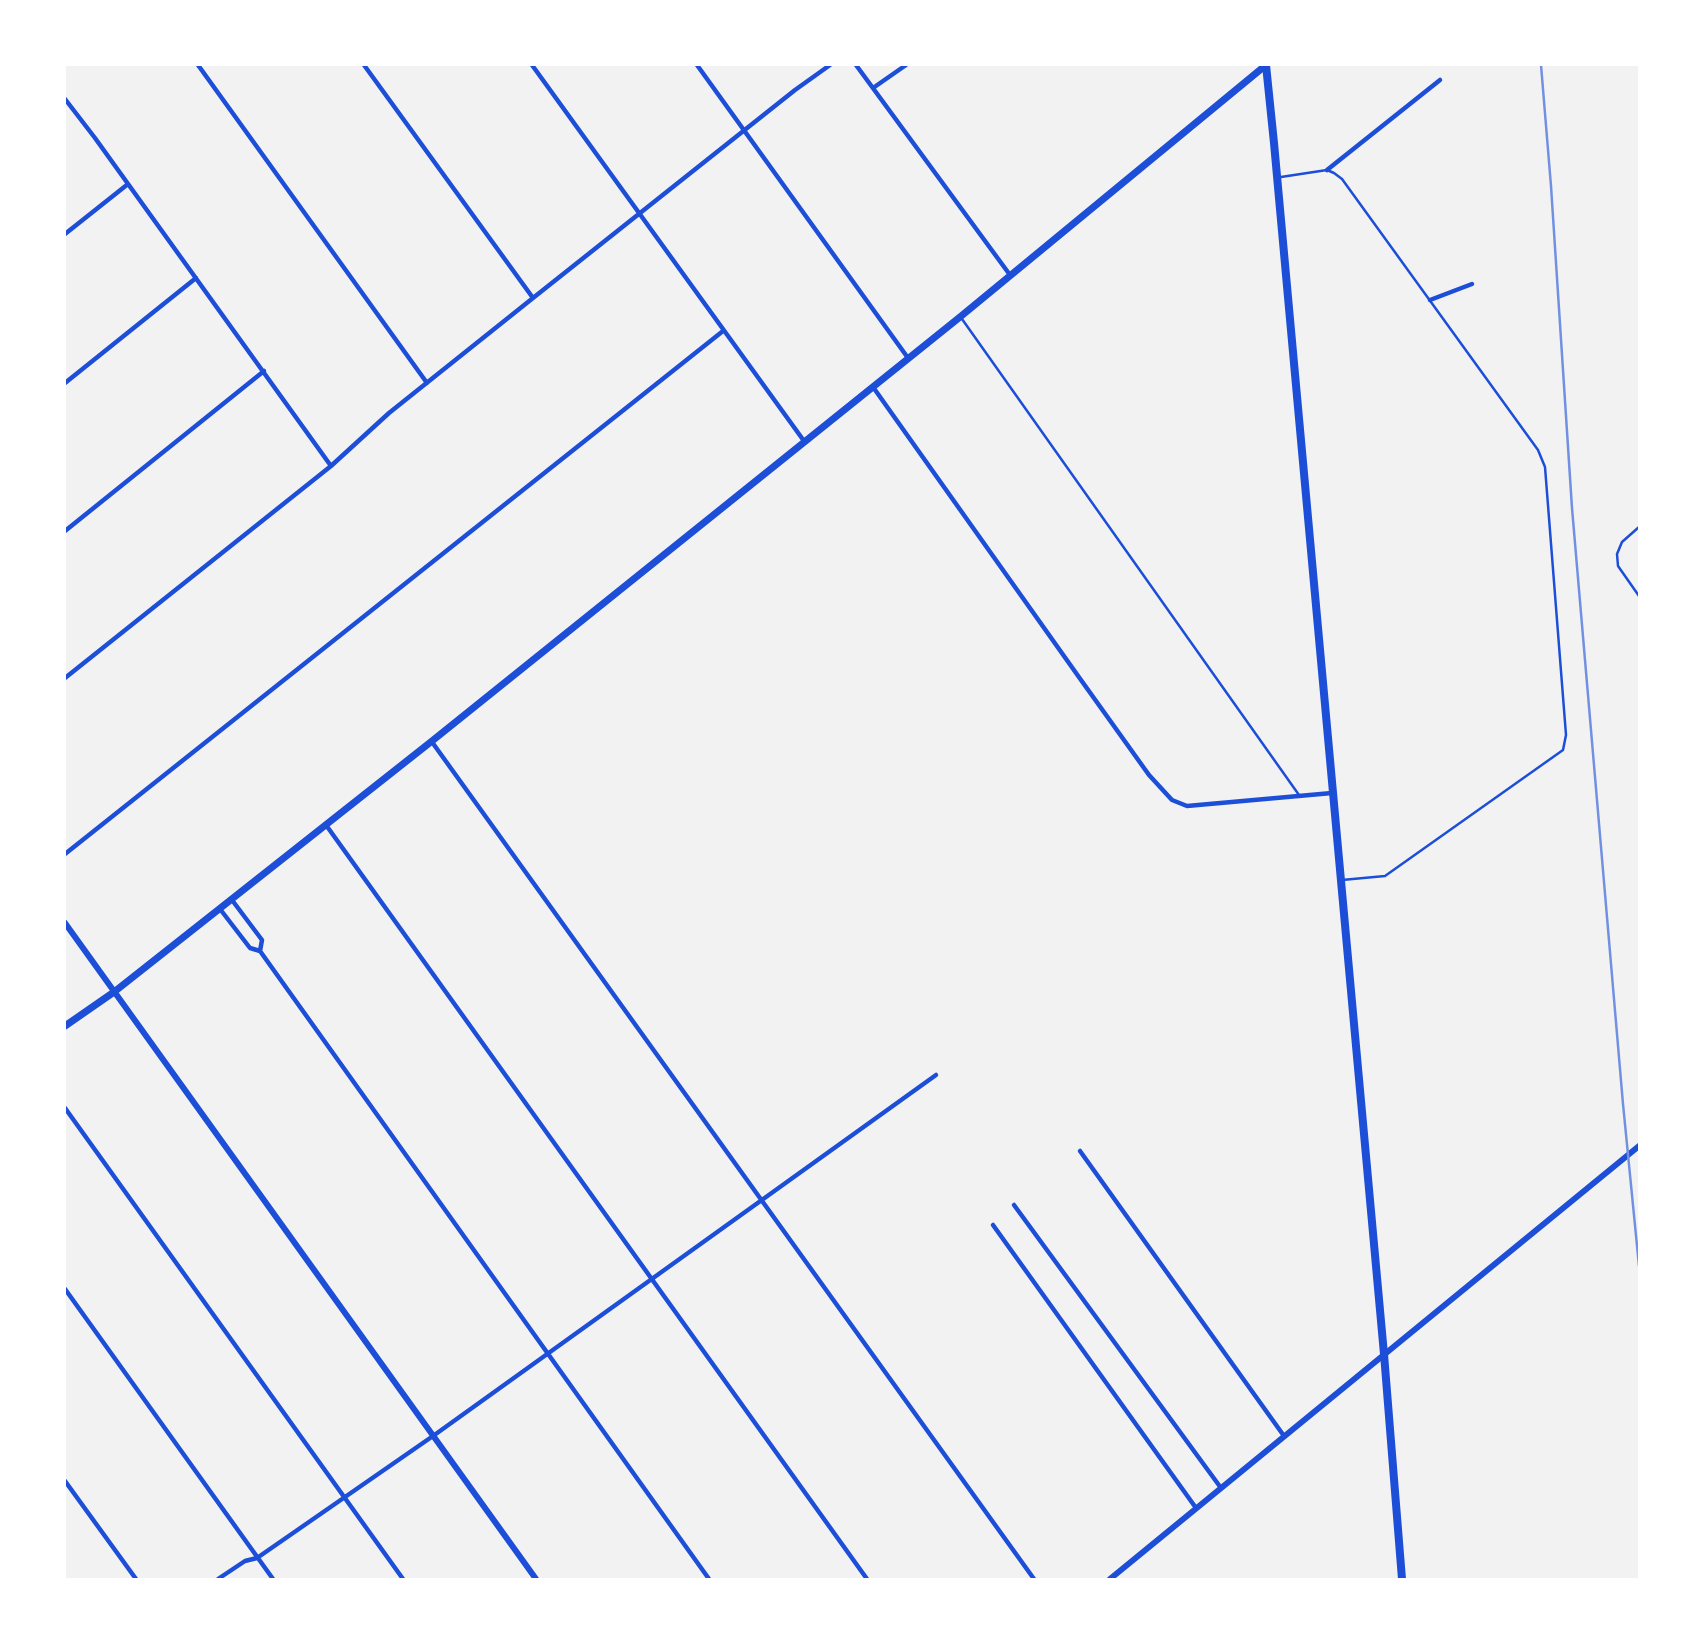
<!DOCTYPE html>
<html>
<head>
<meta charset="utf-8">
<style>
	body { margin:0 }
	#map { position:relative; width:1704px; height:1644px; overflow:hidden; background:#f2f2f2; font-family:"Noto Sans",sans-serif }
	canvas { display:block }
	.frame { position:absolute; inset:0; border:66px solid #fff; pointer-events:none }
</style>
</head>
<body>
<div id="map">
<canvas width="1704" height="1644"></canvas>
<div class="frame"></div>
</div>
<script>
const ctx = document.querySelector('canvas').getContext('2d');
ctx.lineJoin = 'round';
const shape = rows => new Path2D(rows.map(r => 'M' + r).join(''));
function stroke(path, color, width, dash) { ctx.strokeStyle = color; ctx.lineWidth = width; ctx.lineCap = dash ? 'butt' : 'round'; ctx.setLineDash(dash || []); ctx.stroke(path); }
const service = shape([
	[1281,177,1327,170,1334,173,1342,179,1538,450,1545,467,1566,735,1563,750,1385,876,1342,880],
	[962,319,1299,795],
	[1639,527,1622,542,1617,554,1618,566,1639,596]
]);
const minor = shape([
	[198,65,427,383],
	[364,65,533,298],
	[532,65,804,441],
	[697,65,908,358],
	[856,65,1010,275],
	[873,88,906,65],
	[65,99,95,138,331,466],
	[1327,170,1440,80],
	[65,234,128,184],
	[1430,300,1472,284],
	[65,383,196,278],
	[873,387,1081,680,1149,775,1172,800,1187,806,1332,793],
	[65,531,264,371],
	[65,678,331,466,389,413,533,298,795,90,830,65],
	[432,742,1034,1579],
	[326,825,867,1579],
	[65,854,723,331],
	[220,909,250,948,260,951,262,940,232,900],
	[260,951,709,1579],
	[65,1108,403,1579],
	[1080,1151,1284,1436],
	[1014,1205,1221,1488],
	[993,1225,1196,1508],
	[65,1289,273,1579],
	[65,1481,136,1579],
	[218,1579,245,1561,257,1558,433,1436,936,1075]
]);
const tertiary = shape([
	[65,923,536,1579],
	[1110,1579,1639,1146]
]);
const secondary = shape([
	[65,1026,114,992,432,741,960,317,1266,65]
]);
const primary = shape([
	[1266,65,1274,143,1384,1354,1402,1579]
]);
const rail = shape([
	[1541,65,1551,186,1572,508,1623,1104,1639,1266]
]);
stroke(service, '#1d4ed8', 2.5);
stroke(minor, '#1d4ed8', 4.5);
stroke(tertiary, '#1d4ed8', 6);
stroke(secondary, '#1d4ed8', 7);
stroke(primary, '#1d4ed8', 8);
stroke(rail, '#7290e2', 2.5);
</script>
</body>
</html>
